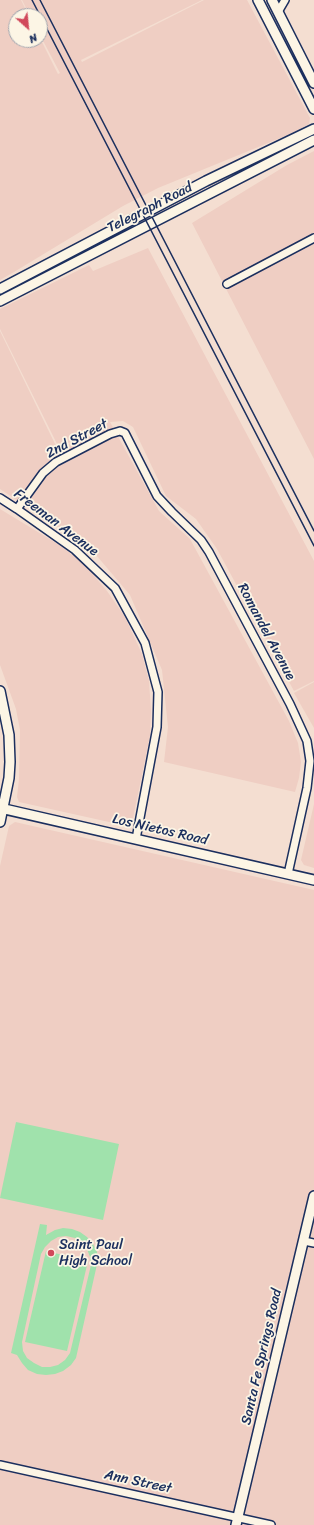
<!DOCTYPE html>
<html>
<head>
<meta charset="utf-8">
<style>
	body { margin:0 }
	#map { position:relative; width:314px; height:1525px; overflow:hidden; background:#f4ded1; font-family:Sriracha,sans-serif }
	canvas { display:block }
	.north { position:absolute; left:8px; top:8px; width:40px; height:40px; box-sizing:border-box; background:#fcf5e5; border:1px solid #a2a6af; border-radius:50%; rotate:153deg; font-size:11px; font-weight:700; line-height:16px; text-align:center; color:#1b2f5e }
	.north::after { content:''; display:block; margin:auto; width:14px; height:18px; background:#d1495b; clip-path:polygon(50% 0,100% 100%,50% 72%,0 100%) }
</style>
</head>
<body>
<div id="map">
<canvas width="314" height="1525"></canvas>
<div class="north">N</div>
</div>
<script>
const ctx = document.querySelector('canvas').getContext('2d');
ctx.lineJoin = 'round';
function fill(path, color) { ctx.fillStyle = color; ctx.fill(path, 'evenodd'); }
const shape = rows => new Path2D(rows.map(r => 'M' + r).join(''));
function stroke(path, color, width, dash) { ctx.strokeStyle = color; ctx.lineWidth = width; ctx.lineCap = dash ? 'butt' : 'round'; ctx.setLineDash(dash || []); ctx.stroke(path); }
function write(font, color, halo, rows, align = 'center') {
  ctx.font = font + ' Sriracha,sans-serif'; ctx.lineWidth = 3.5; ctx.setLineDash([]); ctx.textBaseline = 'middle'; ctx.strokeStyle = halo; ctx.fillStyle = color; for (const [text, x, y, turn = 0] of rows) {
    ctx.save(); ctx.translate(x, y); ctx.rotate((+turn || 0) * Math.PI / 180); ctx.textAlign = isNaN(turn) ? turn : align; if (halo) ctx.strokeText(text, 0, 0); ctx.fillText(text, 0, 0); ctx.restore();
  }
}
const built = shape([
	[0,0,21,0,29,16,16,16,16,40,40,40,40,38,58,74,60,73,40,35,40,16,30,16,22,0,202,0,81,60,82,62,204,0,247,0,310,118,309,124,290,134,158,188,123,206,14,272,0,280],
	[314,151,314,459,192,223,287,165],
	[148,248,314,561,314,681,294,691,217,549,196,519,166,496,133,427,123,421,110,422,159,511,190,539,289,721,298,743,301,762,299,778,295,792,164,762,168,727,162,670,130,595,91,549,0,489,0,331,58,450,99,427,59,448,0,329,0,309,89,265,93,271],
	[0,509,61,546,84,564,107,591,125,617,142,654,149,681,151,711,150,736,132,823,127,826,19,802,17,797,19,779,20,730,16,709,0,665],
	[314,682,314,728,294,693],
	[314,804,314,868,304,865,301,860],
	[15,822,314,890,314,1525,0,1525,0,866,9,826]
]);
const green = shape([
	[16,1122,119,1144,103,1220,0,1198],
	[40,1224,47,1225,46,1235,55,1230,63,1228,72,1229,80,1232,87,1237,93,1244,97,1252,98,1260,76,1358,71,1365,63,1371,55,1374,46,1375,37,1374,28,1370,22,1363,17,1355,11,1353],
	[66,1236,75,1238,82,1242,87,1249,90,1257,91,1265,70,1353,65,1360,58,1365,50,1367,42,1367,34,1363,27,1358,23,1351,22,1342,41,1254,45,1247,51,1241,58,1237],
	[46,1251,88,1261,67,1351,25,1342]
]);
const minor = shape([
	[278,12,285,0],
	[227,284,314,238],
	[0,498,17,509,75,550,115,588,145,643,158,692,157,727,136,839],
	[17,509,43,473,56,462,110,434,120,431,125,433,157,496,172,512,201,540,209,552,290,704,307,741,310,761,307,788,288,874],
	[304,1241,314,1243],
	[0,1465,271,1525]
]);
const major = shape([
	[258,0,314,109],
	[272,0,314,83],
	[0,289,206,181,314,129],
	[0,301,314,140],
	[0,691,9,735,10,762,9,778,0,822],
	[0,808,314,880],
	[236,1525,314,1196]
]);
const rail = shape([
	[32,0,314,546],
	[40,0,314,531]
]);
const markers = [
	[51,1253,4,"#d1495b"]
];
const streetNames = [
	["Telegraph Road",150,208,-27],
	["2nd Street",77,439,-28],
	["Freeman Avenue",56,523,37],
	["Romandel Avenue",266,632,62],
	["Los Nietos Road",160,830,13],
	["Santa Fe Springs Road",262,1357,-77],
	["Ann Street",138,1482,12]
];
const poiNames = [
	["Saint Paul",59,1245],
	["High School",59,1261]
];
fill(built, '#efcec3');
fill(green, '#a0e2ac');
stroke(minor, '#1b2f5e', 10);
stroke(major, '#1b2f5e', 12);
stroke(minor, '#fcf5e5', 7);
stroke(major, '#fcf5e5', 9);
stroke(rail, '#1b2f5e', 1.5);
for (const [x, y, r, color] of markers) { const dot = new Path2D(); dot.arc(x, y, r, 0, 2 * Math.PI); ctx.fillStyle = color; ctx.fill(dot); stroke(dot, '#fcf5e5', 1.5); }
write('14px', '#1b2f5e', '#fcf5e5', streetNames);
write('14px', '#1b2f5e', '#fcf5e5', poiNames, 'left');
</script>
</body>
</html>
